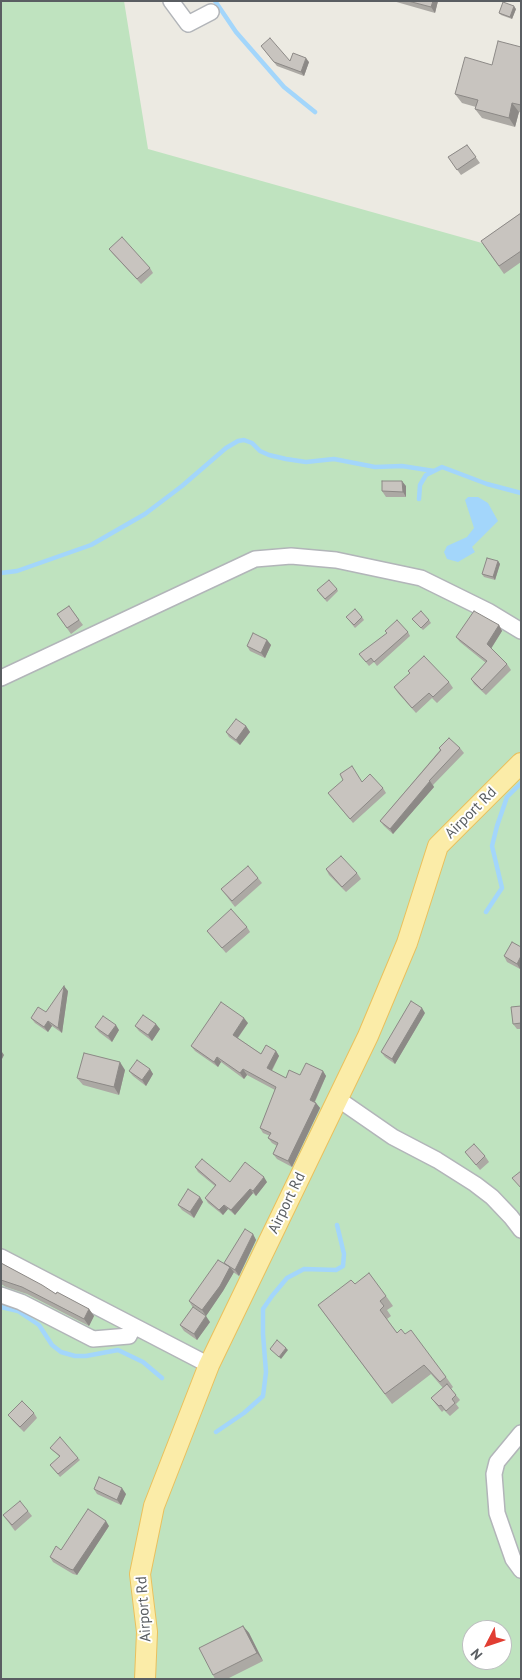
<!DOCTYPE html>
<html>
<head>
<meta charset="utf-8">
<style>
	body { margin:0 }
	#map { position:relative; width:522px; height:1680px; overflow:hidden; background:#eceae2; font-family:"PT Sans",sans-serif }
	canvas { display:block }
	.frame { position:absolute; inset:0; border:2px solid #5a5e62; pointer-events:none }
	.north { position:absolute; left:462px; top:1620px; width:50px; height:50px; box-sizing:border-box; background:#fff; border:1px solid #bdbfc0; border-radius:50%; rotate:229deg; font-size:14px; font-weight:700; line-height:20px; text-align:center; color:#5a5e62 }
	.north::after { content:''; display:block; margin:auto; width:18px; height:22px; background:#e13e33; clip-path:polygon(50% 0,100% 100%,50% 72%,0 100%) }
</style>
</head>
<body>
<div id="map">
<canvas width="522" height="1680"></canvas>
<div class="frame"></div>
<div class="north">N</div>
</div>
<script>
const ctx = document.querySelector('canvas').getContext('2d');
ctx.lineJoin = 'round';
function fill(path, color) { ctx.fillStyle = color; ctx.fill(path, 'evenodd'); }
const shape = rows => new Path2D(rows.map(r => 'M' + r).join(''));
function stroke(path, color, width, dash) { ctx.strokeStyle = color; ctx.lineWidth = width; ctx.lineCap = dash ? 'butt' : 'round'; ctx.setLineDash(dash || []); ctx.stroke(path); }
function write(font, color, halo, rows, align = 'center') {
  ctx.font = font + ' "PT Sans",sans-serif'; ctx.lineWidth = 4; ctx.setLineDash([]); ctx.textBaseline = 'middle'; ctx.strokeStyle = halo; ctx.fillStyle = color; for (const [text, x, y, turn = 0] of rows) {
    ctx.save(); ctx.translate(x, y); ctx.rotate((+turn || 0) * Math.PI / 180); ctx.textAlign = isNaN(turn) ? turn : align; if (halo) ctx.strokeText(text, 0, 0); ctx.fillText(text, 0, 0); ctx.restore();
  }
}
const green = shape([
	[1,1,124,1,148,149,521,254,521,1679,1,1679],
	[472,1630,502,1630,502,1660,472,1660]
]);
const water = shape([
	[468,497,478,497,488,503,498,521,472,547,475,552,458,562,447,559,444,552,447,546,467,537,474,528,465,500]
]);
const stream = shape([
	[215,1,236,32,284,87,315,112],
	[419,499,420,485,426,475,442,467,487,484,521,493],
	[1,573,17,571,91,545,145,514,182,486,226,448,238,441,244,440,252,443,260,451,269,455,286,459,306,462,334,459,375,467,402,466,434,471],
	[486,912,502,888,492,846,497,826,507,797,521,783],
	[1,1307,18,1311,39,1325,52,1345,61,1352,75,1356,86,1356,118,1350,143,1362,162,1378],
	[216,1432,244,1413,263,1396,266,1372,263,1334,263,1309,272,1296,287,1278,304,1269,336,1270,343,1266,344,1254,337,1225]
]);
const minor = shape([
	[171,1,188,24,211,12],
	[1,678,255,559,291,556,336,560,421,578,488,611,521,631],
	[338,1099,393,1137,437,1160,475,1184,492,1197,511,1217,521,1230],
	[1,1257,209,1365],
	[1,1295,21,1302,93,1339,129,1336,134,1326],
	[521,1433,497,1462,494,1474,497,1513,513,1559,521,1570]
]);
const major = shape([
	[145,1679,147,1632,140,1574,154,1506,209,1365,368,1036,407,943,438,846,521,763]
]);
const wall = shape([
	[393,1,438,1,435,13],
	[516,9,512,19,501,15,499,13],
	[261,46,290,61,309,62,304,76,277,66],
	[521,47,521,113,519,112,515,127,482,118,475,109,476,107,462,103,455,94,492,65],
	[467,145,480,163,461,175,448,157],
	[521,213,521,262,504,274,481,241],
	[109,249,150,268,153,273,141,284,113,254],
	[406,486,406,497,386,497,382,491],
	[498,561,500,564,495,580,484,577,482,574],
	[337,589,338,591,327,602,319,593],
	[69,606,83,625,71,634,57,614],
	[346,617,362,617,364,620,355,628],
	[412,619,429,620,431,623,423,630],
	[499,625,502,631,491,649,507,664,511,670,486,695,474,684,471,679,486,663,460,642,456,637],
	[408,632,410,636,377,666,374,662,369,666,359,654],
	[267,640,271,645,265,658,250,651,247,646],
	[449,682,453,688,437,703,432,698,416,713,398,693,394,687],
	[246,726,250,732,240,745,229,737,226,732],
	[439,748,460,748,464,753,433,785,434,787,393,834,384,826,380,821,440,750],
	[362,782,383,788,386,793,353,823,328,793],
	[326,869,357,873,361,879,346,892,329,875],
	[258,878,262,883,235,907,221,889],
	[247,927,250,932,226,953,207,931],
	[521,947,520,969,507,962,504,956],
	[68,991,62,1033,52,1026,48,1032,35,1023,31,1018,46,1012],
	[521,1006,521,1029,517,1029,513,1024],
	[425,1013,395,1064,385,1057,381,1052],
	[248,1023,238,1038,261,1054,276,1051,279,1056,272,1071,286,1078,323,1071,326,1076,315,1102,320,1108,292,1167,277,1159,273,1154,277,1146,272,1143,268,1138,270,1136,263,1133,260,1128,275,1090,247,1075,244,1079,221,1062,218,1067,195,1051,191,1046],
	[135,1026,160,1029,152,1041,139,1031],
	[95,1027,119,1030,112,1042,99,1032],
	[150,1069,153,1074,146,1086,133,1076,129,1071],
	[125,1070,119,1095,83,1085,77,1078],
	[465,1152,485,1156,489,1162,480,1170],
	[195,1167,230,1182,267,1182,256,1196,253,1193,235,1215,228,1209,223,1215,208,1203,205,1198,215,1186,198,1172],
	[200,1197,203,1202,194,1218,182,1210,178,1205],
	[253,1234,256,1240,239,1276,233,1272,234,1272,223,1291,206,1316,192,1306,189,1301],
	[1,1263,56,1294,89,1309,94,1316,89,1326,27,1294,6,1287,1,1284],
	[355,1284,386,1296,393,1306,387,1310,391,1316,387,1319,397,1333,405,1334,446,1377,453,1387,451,1389,460,1400,456,1404,459,1408,450,1416,444,1410,442,1412,431,1398,443,1388,431,1374,392,1404,318,1305],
	[210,1322,197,1340,184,1331,180,1325],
	[34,1413,37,1418,24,1432,12,1420,8,1415],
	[50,1448,78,1458,80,1460,60,1477,50,1465,60,1457,52,1450],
	[94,1489,126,1494,121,1505,97,1494],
	[28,1511,32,1516,15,1531,3,1515],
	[109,1526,77,1575,73,1574,53,1562,50,1557,61,1550],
	[243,1626,249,1633,263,1661,227,1679,215,1679,213,1675]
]);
const shadedWall = shape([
	[433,1,438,1,435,13,431,7],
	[514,6,516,9,512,19,510,17],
	[306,58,309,62,304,76,301,72],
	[512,103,519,112,515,127,509,118],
	[402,481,406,486,406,497,403,492],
	[498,561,500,564,495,580,493,577],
	[499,625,502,631,490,650,487,644],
	[267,640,271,645,265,658,261,653],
	[246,726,250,732,240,745,236,740],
	[430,781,434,787,393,834,390,829],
	[521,956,521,968,520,969,517,964],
	[64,986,68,991,62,1033,58,1028],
	[422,1008,425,1013,395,1064,392,1059],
	[244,1018,248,1023,236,1040,233,1035],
	[48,1021,52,1026,48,1032,44,1027],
	[156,1024,160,1029,152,1041,148,1035],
	[116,1025,119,1030,112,1042,108,1036],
	[276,1051,279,1056,270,1073,267,1068],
	[2,1052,4,1055,1,1061,1,1055],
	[217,1057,221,1062,218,1067,214,1062],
	[120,1062,125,1070,119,1095,114,1087],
	[150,1069,153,1074,146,1086,142,1080],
	[243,1069,247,1075,244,1079,240,1073],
	[323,1071,326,1076,313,1105,310,1100],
	[316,1103,320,1108,292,1167,288,1161],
	[264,1177,267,1182,256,1196,253,1191],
	[250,1189,253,1193,235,1215,231,1210],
	[200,1197,203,1202,194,1218,190,1212],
	[224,1205,228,1209,223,1215,219,1210],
	[253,1234,256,1240,239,1276,235,1270],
	[230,1267,234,1272,223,1291,206,1316,202,1310],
	[89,1309,94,1316,89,1326,84,1319],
	[206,1316,210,1322,197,1340,194,1334],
	[286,1348,288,1350,281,1359,279,1357],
	[122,1488,126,1494,121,1505,117,1500],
	[106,1521,109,1526,77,1575,73,1570],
	[243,1626,249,1633,263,1661,257,1653]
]);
const building = shape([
	[408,1,433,1,431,7,408,1],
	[503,2,514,6,510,17,499,13,503,2],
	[270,38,290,61,293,53,306,58,301,72,274,62,261,46,270,38],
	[498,41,521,47,521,105,512,103,509,118,475,109,478,100,455,94,465,57,492,65,498,41],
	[467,145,476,157,457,170,448,157,467,145],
	[521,213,521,251,499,266,481,241,521,213],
	[122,237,150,268,137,279,109,249,122,237],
	[382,481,402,481,403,492,382,491,382,481],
	[487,558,498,561,493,577,482,574,487,558],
	[329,580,337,589,325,599,317,590,329,580],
	[69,606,79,620,67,628,57,614,69,606],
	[355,609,362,617,354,625,346,617,355,609],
	[421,611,429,620,421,628,412,619,421,611],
	[474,611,499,625,487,644,507,664,482,690,471,679,487,661,456,637,474,611],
	[397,620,408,632,374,662,371,658,366,662,359,654,387,633,385,631,397,620],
	[253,633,267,640,261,653,247,646,253,633],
	[424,656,449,682,433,697,429,693,412,708,394,687,410,673,408,671,424,656],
	[236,719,246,726,236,740,226,732,236,719],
	[449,738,460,748,429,781,430,781,390,829,380,821,441,750,439,748,449,738],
	[352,766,362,782,370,774,383,788,350,819,328,793,343,780,340,774,352,766],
	[341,856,357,873,342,887,326,869,341,856],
	[248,866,258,878,232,901,221,889,248,866],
	[231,909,247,927,222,948,207,931,231,909],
	[512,942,521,947,521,956,517,964,504,956,512,942],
	[64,986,58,1028,48,1021,44,1027,31,1018,38,1007,46,1012,64,986],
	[411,1001,422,1008,392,1059,381,1052,411,1001],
	[221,1002,244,1018,233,1035,261,1054,266,1045,276,1051,267,1068,286,1078,289,1070,300,1075,306,1063,323,1071,310,1100,316,1103,288,1161,273,1154,278,1143,268,1138,271,1133,260,1128,276,1087,243,1069,240,1073,217,1057,214,1062,191,1046,221,1002],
	[521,1006,521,1023,513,1024,511,1007,521,1006],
	[143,1015,156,1024,148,1035,135,1026,143,1015],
	[103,1016,116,1025,108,1036,95,1027,103,1016],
	[84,1053,120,1062,114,1087,77,1078,84,1053],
	[137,1060,150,1069,142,1080,129,1071,137,1060],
	[474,1144,485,1156,476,1165,465,1152,474,1144],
	[202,1159,230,1182,245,1162,264,1177,253,1191,250,1189,231,1210,224,1205,219,1210,205,1198,216,1185,195,1167,202,1159],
	[521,1171,521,1188,512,1178,521,1171],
	[188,1189,200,1197,190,1212,178,1205,188,1189],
	[245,1229,253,1234,235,1270,224,1263,245,1229],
	[218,1260,230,1267,220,1286,202,1310,189,1301,218,1260],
	[1,1263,42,1285,56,1294,57,1292,89,1309,84,1319,22,1287,1,1280,1,1263],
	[369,1273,386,1296,380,1301,384,1306,380,1310,397,1333,401,1329,405,1334,411,1330,446,1377,440,1382,424,1365,385,1394,318,1305,351,1280,355,1284,369,1273],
	[193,1307,206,1316,194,1334,180,1325,193,1307],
	[277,1340,286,1348,279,1357,270,1349,277,1340],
	[447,1384,456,1395,452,1399,455,1403,446,1411,441,1405,439,1406,431,1398,447,1384],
	[22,1401,34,1413,20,1427,8,1415,22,1401],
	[60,1437,78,1458,58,1474,50,1465,60,1456,50,1448,60,1437],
	[99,1477,122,1488,117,1500,94,1489,99,1477],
	[20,1501,28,1511,12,1525,3,1515,20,1501],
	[88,1509,106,1521,73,1570,70,1569,50,1557,56,1546,61,1550,88,1509],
	[243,1626,257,1653,213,1675,199,1648,243,1626]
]);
const streetNames = [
	["Airport Rd",471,813,-45],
	["Airport Rd",287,1203,-64],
	["Airport Rd",144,1609,-94]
];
fill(green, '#bfe3bf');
fill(water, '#a3d6fb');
stroke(stream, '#a3d6fb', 4.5);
stroke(minor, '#b2b5b9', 18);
stroke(major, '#eac05d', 22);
stroke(minor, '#fff', 15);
stroke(major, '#fbeca8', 20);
fill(wall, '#aca9a4');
fill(shadedWall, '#8c8986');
fill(building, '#c8c4bf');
stroke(building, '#8c8986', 1);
write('15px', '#5a5e62', '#fff', streetNames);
</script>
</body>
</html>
